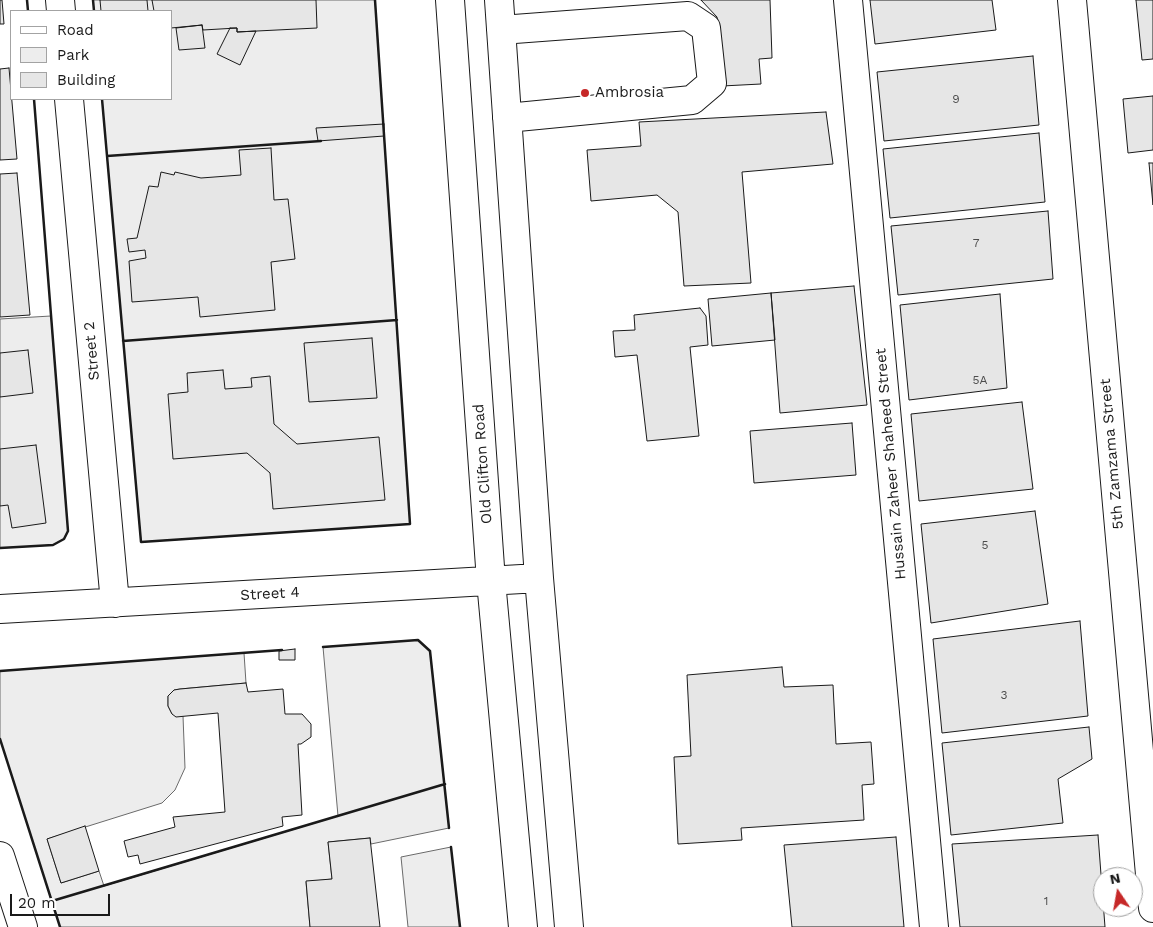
<!DOCTYPE html>
<html>
<head>
<meta charset="utf-8">
<style>
	body { margin:0 }
	#map { position:relative; width:1153px; height:927px; overflow:hidden; background:#fff; font-family:"Work Sans",sans-serif }
	canvas { display:block }
	.legend { position:absolute; left:10px; top:10px; width:162px; height:90px; box-sizing:border-box; background:#fff; border:1px solid #a3a3a3; margin:0; padding:6px 9px; list-style:none; font-size:15px; color:#1a1a1a }
	.legend li { display:flex; align-items:center; gap:10px; height:25px }
	.legend b { width:25px; border:1px solid #a3a3a3 }
	.north { position:absolute; left:1093px; top:867px; width:50px; height:50px; box-sizing:border-box; background:#fff; border:1px solid #a3a3a3; border-radius:50%; rotate:348deg; font-size:14px; font-weight:700; line-height:20px; text-align:center; color:#1a1a1a }
	.north::after { content:''; display:block; margin:auto; width:18px; height:22px; background:#c62828; clip-path:polygon(50% 0,100% 100%,50% 72%,0 100%) }
	.scale { position:absolute; left:10px; top:894px; width:100px; height:22px; box-sizing:border-box; border:2px solid #1a1a1a; border-top:0; padding-left:6px; font-size:15px; line-height:18px; white-space:nowrap; color:#1a1a1a; -webkit-text-stroke:4px #fff; paint-order:stroke }
</style>
</head>
<body>
<div id="map">
<canvas width="1153" height="927"></canvas>
<ul class="legend">
<li><b style="height:6px;background:#fff"></b>Road</li>
<li><b style="height:14px;background:#ededed"></b>Park</li>
<li><b style="height:14px;background:#e6e6e6"></b>Building</li>
</ul>
<div class="north">N</div>
<div class="scale">20 m</div>
</div>
<script>
const ctx = document.querySelector('canvas').getContext('2d');
ctx.lineJoin = 'round';
function fill(path, color) { ctx.fillStyle = color; ctx.fill(path, 'evenodd'); }
const shape = rows => new Path2D(rows.map(r => 'M' + r).join(''));
function stroke(path, color, width, dash) { ctx.strokeStyle = color; ctx.lineWidth = width; ctx.lineCap = dash ? 'butt' : 'round'; ctx.setLineDash(dash || []); ctx.stroke(path); }
function write(font, color, halo, rows, align = 'center') {
  ctx.font = font + ' "Work Sans",sans-serif'; ctx.lineWidth = 4; ctx.setLineDash([]); ctx.textBaseline = 'middle'; ctx.strokeStyle = halo; ctx.fillStyle = color; for (const [text, x, y, turn = 0] of rows) {
    ctx.save(); ctx.translate(x, y); ctx.rotate((+turn || 0) * Math.PI / 180); ctx.textAlign = isNaN(turn) ? turn : align; if (halo) ctx.strokeText(text, 0, 0); ctx.fillText(text, 0, 0); ctx.restore();
  }
}
const green = shape([
	[93,0,375,0,410,524,141,542,102,99,171,99,171,11,94,11,93,0],
	[51,316,68,531,64,539,53,545,0,548,0,319,51,316],
	[418,640,430,651,449,828,371,844,370,838,328,842,332,879,306,882,310,927,60,927,0,739,0,671,244,653,246,683,180,689,174,690,168,696,168,706,172,714,183,716,185,768,175,790,162,803,47,839,61,883,99,871,104,886,338,816,323,647,418,640],
	[451,847,460,927,408,927,401,857,451,847]
]);
const building = shape([
	[0,0,2,0,4,24,0,24,0,0],
	[100,0,147,0,148,11,101,11,100,0],
	[152,0,316,0,317,28,237,32,237,28,203,30,202,25,171,28,171,11,154,11,152,0],
	[701,0,770,0,772,58,759,59,761,84,722,86,717,17,701,0],
	[870,0,992,0,996,30,875,44,870,0],
	[1136,0,1153,0,1153,59,1142,60,1136,0],
	[202,25,205,48,179,50,176,28,202,25],
	[230,28,237,28,237,32,256,31,240,65,217,54,230,28],
	[1033,56,1039,125,884,141,877,72,1033,56],
	[9,68,17,159,0,160,0,69,9,68],
	[1153,96,1153,150,1128,153,1123,99,1153,96],
	[826,112,833,164,742,172,751,283,684,286,678,212,657,195,591,201,587,150,641,146,639,122,826,112],
	[384,124,384,136,318,141,316,128,384,124],
	[1039,133,1045,202,890,218,883,149,1039,133],
	[271,148,274,200,288,199,295,259,271,262,275,310,200,317,198,297,132,302,129,261,146,258,145,250,129,252,127,239,137,238,149,186,158,187,161,172,174,175,175,172,201,178,241,175,239,150,271,148],
	[1149,163,1153,163,1153,205,1149,163],
	[17,173,30,315,0,317,0,174,17,173],
	[1048,211,1053,279,898,295,891,226,1048,211],
	[854,286,867,405,780,413,771,293,854,286],
	[771,293,775,340,712,346,708,299,771,293],
	[1000,294,1007,388,909,400,900,305,1000,294],
	[700,308,706,316,708,345,690,347,699,436,647,441,637,355,615,357,613,331,635,330,634,315,700,308],
	[372,338,377,398,309,402,304,343,372,338],
	[28,350,33,393,0,397,0,353,28,350],
	[223,370,225,389,252,387,251,378,270,376,274,424,297,444,379,437,385,500,273,509,270,473,247,453,173,459,168,394,188,392,187,373,223,370],
	[1022,402,1033,489,919,501,911,414,1022,402],
	[852,423,856,475,754,483,750,431,852,423],
	[36,445,46,523,12,528,8,505,0,506,0,449,36,445],
	[1035,511,1048,604,931,623,921,524,1035,511],
	[1080,621,1088,716,942,733,933,639,1080,621],
	[295,649,295,660,279,660,279,651,295,649],
	[782,667,784,687,833,685,836,744,871,742,874,784,862,785,864,820,741,828,742,840,678,844,674,757,691,756,687,675,782,667],
	[246,683,248,692,283,689,285,714,302,714,311,724,311,737,301,744,298,744,302,815,282,817,283,826,140,864,138,855,128,857,124,841,175,827,173,817,225,812,218,713,176,717,172,714,168,706,168,696,174,690,180,689,246,683],
	[1089,727,1092,759,1058,779,1063,823,951,835,942,743,1089,727],
	[85,826,99,871,61,883,47,839,85,826],
	[1098,835,1105,927,960,927,952,844,1098,835],
	[896,837,904,927,792,927,784,845,896,837],
	[370,838,380,927,310,927,306,881,332,879,328,842,370,838]
]);
const minor = shape([
	[60,0,61,11],
	[450,0,491,581,523,927],
	[499,0,539,578,569,927],
	[848,0,934,927],
	[1072,0,1153,908],
	[501,30,688,16,706,28,712,83,692,100,507,118],
	[69,99,115,603],
	[0,609,539,578],
	[0,856,23,927]
]);
const wall = shape([
	[27,0,28,11],
	[93,0,94,11],
	[102,99,141,542,410,524,375,0],
	[107,156,321,141],
	[123,341,397,320],
	[0,548,53,545,64,539,68,531,34,99],
	[323,647,418,640,430,651,449,828],
	[0,671,282,650],
	[0,739,60,927],
	[451,847,460,927],
	[52,901,445,784]
]);
const markers = [
	[585,93,5,"#c62828"]
];
const numberNames = [
	["9",956,99],
	["7",976,243],
	["5A",980,380],
	["5",985,545],
	["3",1004,695],
	["1",1046,901]
];
const poiNames = [
	["Ambrosia",595,93]
];
const streetNames = [
	["Street 2",92,351,-95],
	["5th Zamzama Street",1112,454,-95],
	["Old Clifton Road",483,464,-94],
	["Hussain Zaheer Shaheed Street",891,464,-95],
	["Street 4",270,594,-3]
];
fill(green, '#ededed');
stroke(green, '#6a6a6a', 1);
fill(building, '#e6e6e6');
stroke(building, '#1a1a1a', 1);
stroke(minor, '#1a1a1a', 30);
stroke(minor, '#fff', 28);
stroke(wall, '#1a1a1a', 2.5);
for (const [x, y, r, color] of markers) { const dot = new Path2D(); dot.arc(x, y, r, 0, 2 * Math.PI); ctx.fillStyle = color; ctx.fill(dot); stroke(dot, '#fff', 2); }
write('12px', '#4d4d4d', null, numberNames);
write('15px', '#1a1a1a', '#fff', poiNames, 'left');
write('15px', '#1a1a1a', '#fff', streetNames);
</script>
</body>
</html>
